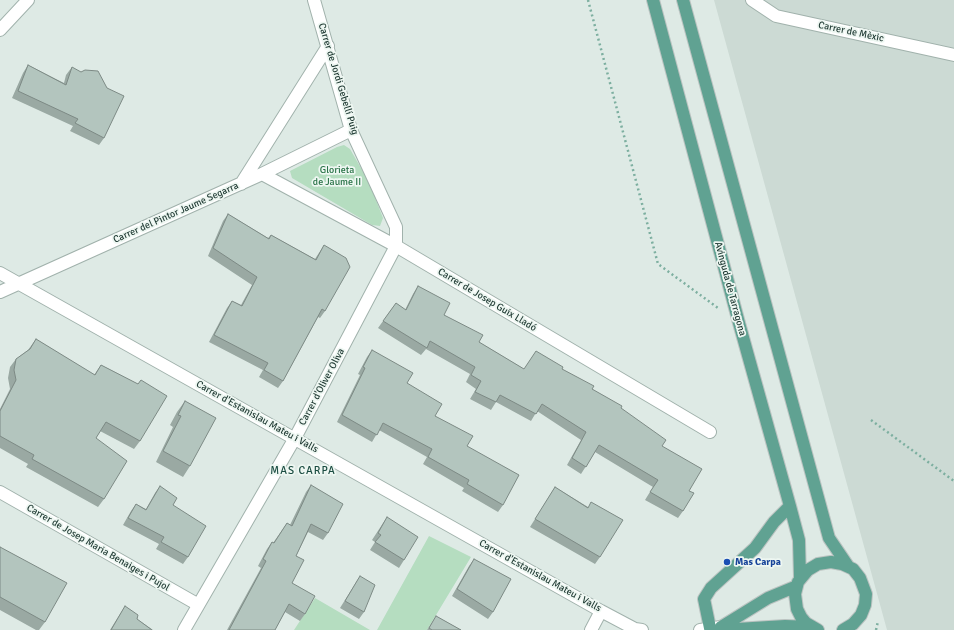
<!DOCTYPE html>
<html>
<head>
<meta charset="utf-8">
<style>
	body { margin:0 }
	canvas { display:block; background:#deeae5 }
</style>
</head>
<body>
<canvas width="954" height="630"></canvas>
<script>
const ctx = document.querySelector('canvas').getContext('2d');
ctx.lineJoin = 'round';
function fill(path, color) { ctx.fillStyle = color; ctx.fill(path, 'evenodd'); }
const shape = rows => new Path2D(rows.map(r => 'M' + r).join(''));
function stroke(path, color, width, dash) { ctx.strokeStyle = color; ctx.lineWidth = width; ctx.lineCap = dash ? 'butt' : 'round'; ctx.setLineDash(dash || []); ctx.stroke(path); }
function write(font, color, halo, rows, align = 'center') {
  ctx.font = font + ' Signika,sans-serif'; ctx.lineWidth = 3.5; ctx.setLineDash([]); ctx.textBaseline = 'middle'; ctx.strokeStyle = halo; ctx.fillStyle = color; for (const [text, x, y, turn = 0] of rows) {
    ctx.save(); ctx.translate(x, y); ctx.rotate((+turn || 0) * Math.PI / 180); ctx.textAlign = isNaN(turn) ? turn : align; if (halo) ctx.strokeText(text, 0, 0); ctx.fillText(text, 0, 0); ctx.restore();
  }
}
const built = shape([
	[714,0,954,0,954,630,887,630]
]);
const green = shape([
	[344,145,350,149,369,182,383,218,380,226,372,225,292,178,290,171,337,147],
	[429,536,471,557,427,630,377,630],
	[315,598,370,630,294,630]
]);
const path = shape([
	[588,0,658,264,718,308],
	[871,420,954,481],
	[876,630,878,621]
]);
const minor = shape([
	[752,0,776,16,954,55],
	[0,30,28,0],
	[262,174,396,246,710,432],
	[241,184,328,46],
	[0,273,601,611,635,629,642,630],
	[0,292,262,174,351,130],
	[0,492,197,604],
	[184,630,295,438,396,246,396,227,351,130,314,0],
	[591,630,601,611],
	[700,630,721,627]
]);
const major = shape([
	[653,0,739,323,790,506,799,540,800,579],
	[683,0,829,538,848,566],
	[721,627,737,629,785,626,812,627],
	[721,627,768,598,797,586],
	[710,628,704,599,711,588,755,548,774,522,790,506],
	[818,630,806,623,801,617,797,609,795,594,798,582,808,570,818,564,831,562,842,564,853,569,860,578,866,594,865,605,861,615,853,624,843,630]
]);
const wall = shape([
	[28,65,64,83,66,75,72,67,104,138,99,145,70,131,73,126,12,98,23,73],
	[228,214,268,238,271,235,315,259,324,245,325,311,320,318,318,317,283,381,278,388,259,377,263,370,209,342,227,308,232,301,241,305,252,285,208,256,223,221],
	[418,286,444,315,479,342,524,369,562,369,621,408,662,446,689,491,683,511,678,518,645,500,653,487,595,452,581,474,567,465,581,440,537,411,531,421,496,402,491,410,470,399,476,389,466,382,470,374,426,349,421,355,378,328,396,303,405,310,413,294],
	[36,339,94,375,101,365,138,384,141,380,140,441,134,449,100,431,96,438,104,499,98,507,26,467,28,464,0,448,0,409,10,389,8,378,10,367,16,359,28,350],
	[372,350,407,383,435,416,467,446,503,505,498,512,462,491,464,488,423,464,427,457,379,430,372,442,337,422,360,375,358,374,367,357],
	[185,401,190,466,183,477,156,462,173,427,170,425,177,412],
	[311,485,328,533,323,540,308,532,296,556,292,583,305,614,300,621,285,612,275,630,227,630,261,568,258,566,267,549,272,542,273,543,287,523,290,525,306,492],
	[160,486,173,505,188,557,183,564,156,549,159,544,123,525,131,511,136,504,146,509,155,493],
	[555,487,588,507,600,557,595,564,530,527],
	[387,517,404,560,399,568,370,550,375,542,372,540],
	[0,547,45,622,39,630,36,630,0,610],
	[474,559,493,612,488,619,452,596,469,566],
	[360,576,364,612,359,619,340,608],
	[125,606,137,619,153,630,110,630],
	[436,616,461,630,427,630]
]);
const building = shape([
	[28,65,66,85,72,67,81,72,85,70,98,71,107,88,124,96,104,138,75,123,78,119,18,91,28,65],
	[228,214,269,239,271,235,316,260,324,245,346,258,350,267,325,311,322,309,283,381,264,370,268,363,214,335,232,301,242,306,257,277,213,248,228,214],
	[418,286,450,303,444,315,483,335,479,342,524,369,536,351,563,367,562,369,594,386,592,389,622,406,621,408,666,440,662,446,702,469,689,491,694,493,683,511,650,492,658,480,599,445,586,467,572,458,586,432,542,404,536,414,500,395,496,402,475,392,481,381,471,375,475,367,430,341,427,348,383,321,396,303,406,310,418,286],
	[36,339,95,375,101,365,138,384,141,380,167,396,140,441,106,422,96,438,127,461,104,499,32,459,34,455,0,436,0,411,16,380,14,370,16,359,30,349,36,339],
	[372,350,413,373,407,383,442,404,435,416,473,436,467,446,519,475,503,505,467,484,469,480,428,457,432,449,383,423,377,435,342,415,365,368,363,367,372,350],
	[185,401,216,418,190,466,163,451,181,416,178,415,185,401],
	[311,485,343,504,328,533,311,524,296,556,304,560,292,583,315,596,305,614,289,604,275,630,229,630,266,561,263,559,272,542,274,543,287,523,292,526,311,485],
	[160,486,177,498,173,505,206,526,188,557,161,542,164,537,128,518,136,504,146,510,160,486],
	[555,487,588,508,591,502,623,520,600,557,535,519,555,487],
	[387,517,418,537,404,560,375,542,381,535,378,533,387,517],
	[0,547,67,583,45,622,0,597,0,547],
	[474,559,511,579,493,612,457,589,474,559],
	[360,576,375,585,364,612,345,601,360,576],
	[125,606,138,615,137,619,152,630,111,630,125,606],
	[436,616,461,630,432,630,429,628,436,616]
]);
const markers = [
	[727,562,4,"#1a4fb4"]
];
const streetNames = [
	["Carrer de Mèxic",851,32,12],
	["Carrer de Jordi Gebellí Puig",338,79,73],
	["Carrer del Pintor Jaume Segarra",176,213,-24],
	["Avinguda de Tarragona",730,289,75],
	["Carrer de Josep Guix Lladó",487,300,31],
	["Carrer d'Oliver Oliva",322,387,-62],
	["Carrer d'Estanislau Mateu i Valls",257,417,29],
	["Carrer de Josep Maria Benaiges i Pujol",98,548,30],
	["Carrer d'Estanislau Mateu i Valls",540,576,29]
];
const parkNames = [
	["Glorieta",337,170],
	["de Jaume II",337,182]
];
const transitNames = [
	["Mas Carpa",735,562]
];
const neighbourhoodNames = [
	["MAS CARPA",303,471]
];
fill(built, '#ccdad4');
fill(green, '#b5ddc0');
stroke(minor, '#a1b2ac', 14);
stroke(major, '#bcc4c2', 14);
stroke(path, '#7dafa0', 2.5, [2, 3]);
stroke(minor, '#fff', 12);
stroke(major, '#60a292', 12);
fill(wall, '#9aa9a3');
fill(building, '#b3c5be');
stroke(building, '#7d8a85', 1);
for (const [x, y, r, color] of markers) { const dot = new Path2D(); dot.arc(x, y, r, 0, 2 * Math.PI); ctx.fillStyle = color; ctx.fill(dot); stroke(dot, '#eef7f2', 1.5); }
write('10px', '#1f3a33', '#eef7f2', streetNames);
write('10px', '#287246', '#eef7f2', parkNames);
write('bold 10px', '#164399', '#eef7f2', transitNames, 'left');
ctx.letterSpacing = '1px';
write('11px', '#1a4c41', '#eef7f2', neighbourhoodNames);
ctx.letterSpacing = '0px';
</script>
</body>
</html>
